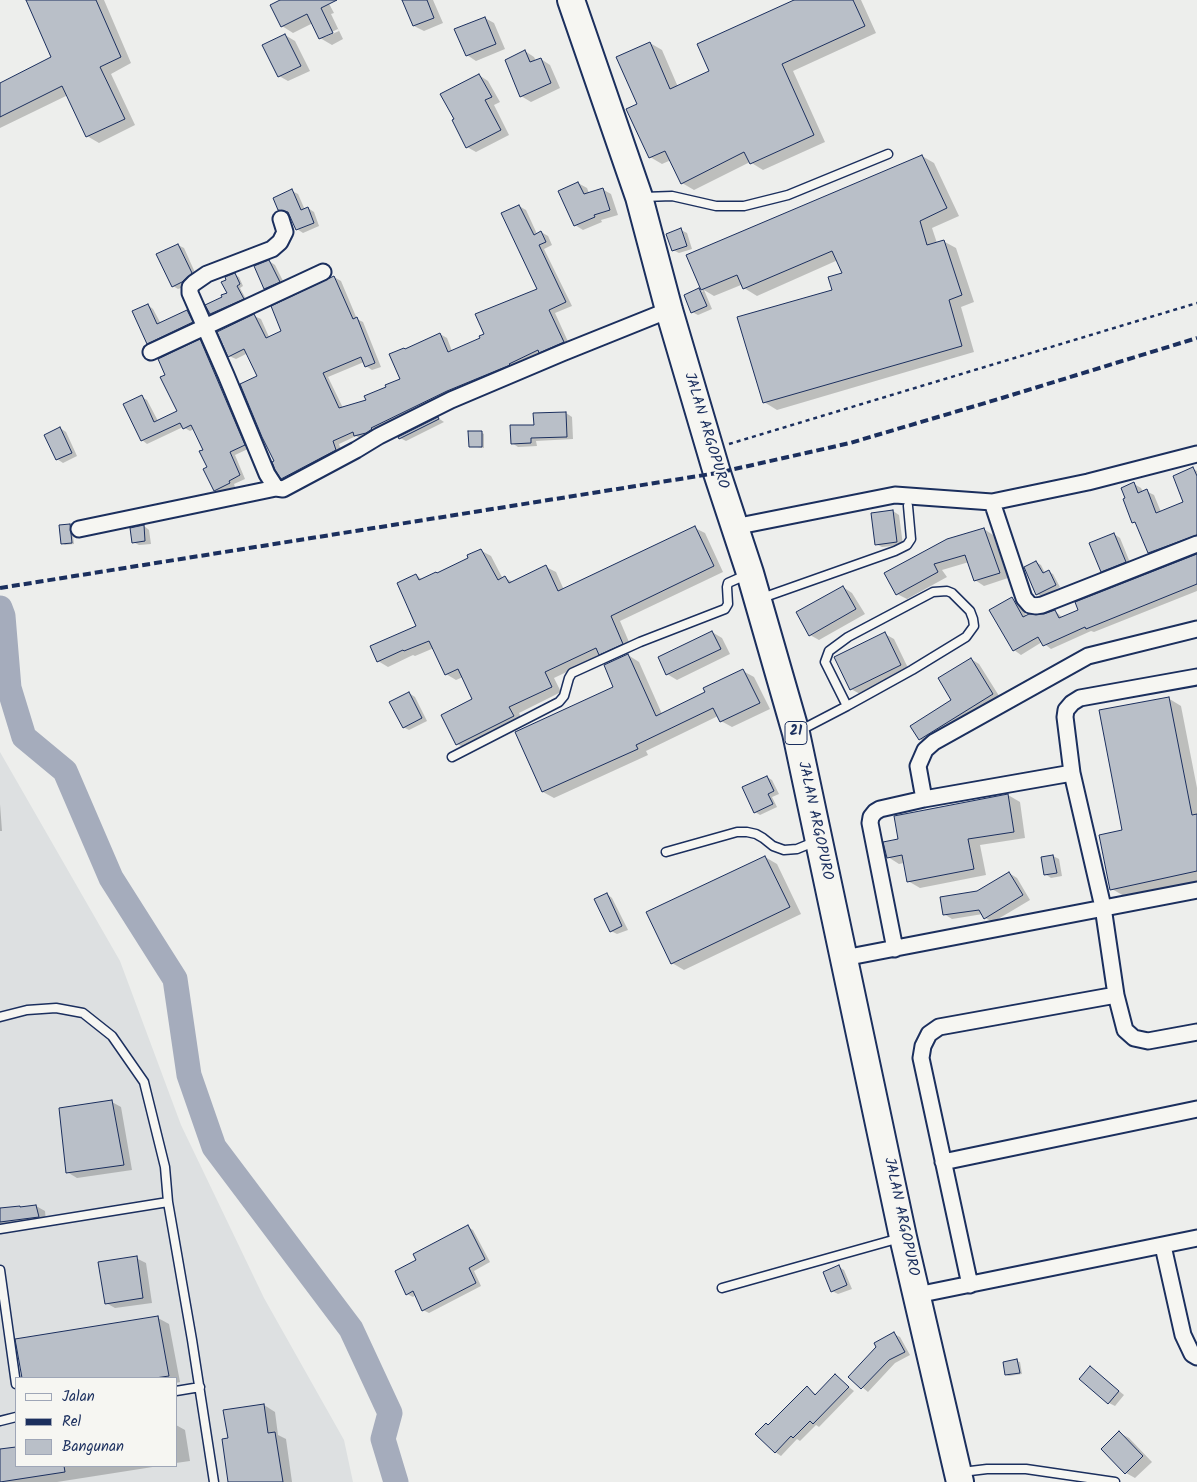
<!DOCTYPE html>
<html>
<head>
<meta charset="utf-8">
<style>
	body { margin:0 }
	#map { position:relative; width:1197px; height:1482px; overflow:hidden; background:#edeeec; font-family:Kalam,sans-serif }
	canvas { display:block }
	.legend { position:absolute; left:15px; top:1377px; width:162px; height:90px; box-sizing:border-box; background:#f6f6f2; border:1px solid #9ea6b7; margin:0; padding:6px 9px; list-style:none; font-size:15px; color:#1b2f5e }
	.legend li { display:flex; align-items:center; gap:10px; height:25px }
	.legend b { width:25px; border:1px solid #9ea6b7 }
</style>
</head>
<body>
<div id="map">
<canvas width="1197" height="1482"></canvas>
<ul class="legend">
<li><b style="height:6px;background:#f6f6f2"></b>Jalan</li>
<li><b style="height:6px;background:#1b2f5e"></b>Rel</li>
<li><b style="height:14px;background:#b9bfc8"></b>Bangunan</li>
</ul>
</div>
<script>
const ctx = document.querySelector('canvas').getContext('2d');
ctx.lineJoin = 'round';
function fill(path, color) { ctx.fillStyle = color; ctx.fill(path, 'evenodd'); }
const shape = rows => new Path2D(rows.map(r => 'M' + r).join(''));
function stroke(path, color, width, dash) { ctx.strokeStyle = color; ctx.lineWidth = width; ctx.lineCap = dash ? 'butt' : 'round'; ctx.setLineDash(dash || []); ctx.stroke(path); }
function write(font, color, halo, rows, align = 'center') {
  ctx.font = font + ' Kalam,sans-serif'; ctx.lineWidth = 4; ctx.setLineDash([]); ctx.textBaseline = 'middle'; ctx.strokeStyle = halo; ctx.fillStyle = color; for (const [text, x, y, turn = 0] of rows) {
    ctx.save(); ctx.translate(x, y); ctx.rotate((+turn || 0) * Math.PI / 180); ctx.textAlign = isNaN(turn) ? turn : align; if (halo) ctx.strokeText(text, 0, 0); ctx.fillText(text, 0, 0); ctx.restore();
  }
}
const built = shape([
	[0,752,120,961,181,1125,264,1298,344,1440,353,1482,0,1482],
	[16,1378,176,1378,176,1466,16,1466]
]);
const shadow = shape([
	[28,0,104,0,131,63,111,74,135,125,99,143,87,136,68,95,0,128,0,84,52,58],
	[283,0,327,0,334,13,331,14,343,39,332,45,320,38,313,23,293,33,282,26],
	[338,29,339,31,325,37,325,35],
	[404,0,433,0,443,23,424,31,414,26],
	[797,0,861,0,876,33,793,71,825,142,763,170,750,162,694,190,682,183,671,160,662,164,650,157,639,105,650,43,662,50,678,87,711,72],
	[485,18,494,23,505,49,476,61,467,55],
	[285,35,295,41,310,71,288,81,279,76],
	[525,51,534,57,536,61,541,59,550,65,560,88,531,102,521,96],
	[479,75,488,81,500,102,494,105,509,135,476,152,467,147],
	[922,156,934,163,959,216,932,228,937,243,943,241,956,248,974,302,961,307,974,352,777,410,764,402,844,273,838,260,757,296,744,288,741,285,714,296,704,290,712,309,698,315,692,312,699,290,703,292,687,255],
	[578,183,587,188,589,193,602,189,611,194,618,215,601,220,602,222,583,230,575,225],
	[292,191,298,194,305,210,308,208,314,212,319,226,303,233,297,229,291,214,279,209],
	[519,206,526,210,537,234,541,232,548,236,552,245,544,249,572,306,555,313,570,346,362,439,356,436,339,444,342,454,289,482,282,478,276,462,259,377,248,353,236,359,229,356,254,316,261,319,269,337,283,331,334,277,341,281,357,319,363,322,381,367,372,370,366,366,364,362,328,377,343,408,368,401,401,380,406,350,440,334,447,338,452,351,482,339,539,289],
	[681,230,687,233,692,249,679,253,673,250],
	[178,245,184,248,197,277,189,285,178,289,173,286],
	[269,261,275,265,285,285,271,292,265,288],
	[235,275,239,277,243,286,240,288,247,301,215,316,211,314,228,293],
	[148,305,153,309,161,324,187,311,193,314,198,325,153,346,148,343],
	[200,341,206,344,250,448,235,455,245,479,234,484,235,487,220,493,215,490,204,450,194,429,190,431,183,427,147,444,142,440,142,397,147,400,158,421,179,411,167,376],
	[566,413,572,417,573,439,536,441,537,446,518,447,512,443,535,426],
	[438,418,444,422,406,441,400,438],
	[60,428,66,432,77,456,63,463,57,459],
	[481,432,484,434,484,448,470,446],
	[1193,469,1197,471,1197,541,1157,556,1149,552,1137,524,1133,522,1134,484,1141,488,1143,492,1146,491,1154,495,1161,512,1185,501],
	[893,511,899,515,903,545,882,547,876,544],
	[69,526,72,527,74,544,65,545,62,543],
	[144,526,149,530,151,544,139,545,133,542],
	[695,528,705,533,723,572,620,621,632,649,610,659,602,655,554,678,561,692,519,713,523,722,467,749,457,744,474,700,463,677,456,680,446,674,434,648,415,656,413,655,388,667,378,661,417,626,416,575,423,580,470,559,480,550,491,556,503,579,505,578,513,582,546,567,556,572,564,590],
	[984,529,993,535,1008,578,984,586,975,580,969,562,942,570,947,577,907,599,897,594,886,574],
	[1114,534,1120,538,1131,565,1108,574,1102,571],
	[1197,555,1197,591,1094,632,1091,631,1051,649,1042,642,1021,655,1014,650,1012,599,1019,603,1027,617,1044,616,1055,611,1063,618],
	[1036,562,1041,565,1045,573,1049,572,1053,574,1060,587,1042,597,1037,594],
	[843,587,852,593,865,614,819,640,810,635],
	[712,632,722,638,730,654,677,680,667,674],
	[885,634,894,639,909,670,860,694,851,689],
	[628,655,639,662,662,714,707,693,743,671,754,677,770,709,732,727,721,721,718,716,646,751,648,755,554,798,543,792,516,733,615,688],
	[971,659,979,664,1001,699,928,744,920,739,953,700],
	[409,693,415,697,427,721,409,730,403,727],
	[1168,698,1181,706,1197,788,1197,881,1124,896,1112,889,1124,831],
	[767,777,772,780,779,794,772,797,777,807,760,815,755,812],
	[1008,795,1020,802,1025,838,980,845,986,875,920,888,908,881,904,863,899,864,888,857,900,840],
	[0,804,2,831,0,831],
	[1053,856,1059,859,1062,876,1051,878,1045,874,1042,858],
	[765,857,777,864,801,914,684,970,672,963],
	[1009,873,1017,878,1030,900,993,922,985,918,983,914,952,919,944,914],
	[607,894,612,898,628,930,617,934,611,931],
	[112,1102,121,1107,132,1170,77,1178,67,1172],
	[36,1206,45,1211,46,1221,0,1226,0,1209],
	[468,1227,473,1230,490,1262,474,1271,481,1286,429,1313,423,1310,416,1295,413,1297,407,1294],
	[136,1258,146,1263,152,1303,115,1308,106,1303],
	[839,1267,844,1270,852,1289,838,1294,832,1291],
	[158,1318,169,1324,180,1382,176,1383,176,1378,23,1378,17,1340],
	[894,1334,900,1337,910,1355,895,1363,868,1392,850,1377],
	[1017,1361,1020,1362,1022,1374,1009,1376,1006,1375],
	[1091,1368,1124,1395,1115,1406,1109,1403],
	[835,1376,854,1391,819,1427,816,1425,800,1441,797,1439,781,1456,775,1452,769,1426,807,1388,817,1395],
	[264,1405,275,1412,278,1435,286,1439,292,1482,229,1482,229,1439],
	[176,1425,185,1430,190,1461,176,1463],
	[1120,1433,1129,1438,1152,1462,1135,1478,1126,1473],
	[16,1448,16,1466,159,1466,57,1482,0,1482,0,1450]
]);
const river = shape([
	[0,608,3,616,9,688,24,737,65,771,111,878,175,979,189,1075,214,1147,351,1329,390,1413,383,1439,396,1482]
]);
const building = shape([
	[26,0,96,0,121,57,100,67,125,119,86,137,62,86,0,117,0,83,51,57,26,0],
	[280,0,337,0,321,8,333,33,319,39,307,14,281,27,270,5,280,0],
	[402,0,427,0,434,18,413,26,402,0],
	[794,0,853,0,865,26,782,64,814,135,750,164,744,152,681,184,665,151,649,158,626,109,637,104,616,57,650,42,670,89,709,71,697,44,794,0],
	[485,17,496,44,466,56,454,29,485,17],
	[285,34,301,66,278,77,262,45,285,34],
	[525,50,530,62,541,58,551,83,520,97,505,60,525,50],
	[479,74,492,97,485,100,501,130,466,148,452,120,454,119,440,94,479,74],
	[922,155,947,208,920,221,927,245,944,240,962,295,949,300,962,346,763,403,737,317,832,290,828,277,842,273,832,251,743,289,737,275,701,290,686,255,922,155],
	[578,182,584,194,603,188,610,210,594,215,595,217,574,226,558,191,578,182],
	[292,189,301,210,308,207,314,223,296,230,288,212,278,210,273,198,292,189],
	[519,205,534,235,541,231,546,242,539,245,566,302,549,310,564,342,539,353,538,350,509,364,510,365,447,391,371,428,372,429,366,433,354,436,353,432,333,441,336,450,281,479,275,470,272,462,274,461,262,437,240,384,257,376,244,349,228,357,217,332,254,314,266,338,281,331,271,306,334,276,353,319,357,317,375,363,365,367,361,357,323,373,339,408,366,400,364,396,386,387,385,385,400,379,389,354,404,348,405,349,440,333,448,352,480,338,479,336,484,334,475,314,537,289,501,213,519,205],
	[681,228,687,246,672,251,666,234,681,228],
	[178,244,192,273,182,282,172,287,156,254,178,244],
	[269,260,280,282,264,289,254,266,269,260],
	[235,273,240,284,237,286,244,299,210,314,205,305,222,297,221,295,227,293,221,282,226,280,225,277,235,273],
	[699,288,707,306,691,313,684,295,699,288],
	[148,304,157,324,187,310,193,322,147,344,132,311,148,304],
	[200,339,245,445,230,452,240,475,229,481,230,483,214,491,203,469,207,467,199,451,203,450,191,425,183,429,180,423,141,441,123,404,142,395,154,422,177,411,160,377,165,375,158,359,200,339],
	[566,412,567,437,531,438,531,443,511,444,510,425,534,425,533,413,566,412],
	[438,417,439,419,399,439,398,437,438,417],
	[60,427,72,453,56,460,44,435,60,427],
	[468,431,482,431,482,447,469,447,468,431],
	[1193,467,1197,476,1197,535,1148,553,1135,522,1132,523,1123,499,1125,498,1121,488,1134,482,1138,493,1147,489,1156,513,1183,502,1173,476,1193,467],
	[893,510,897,542,875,545,871,513,893,510],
	[70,524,72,543,61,544,59,525,70,524],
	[144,525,145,541,132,543,130,528,144,525],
	[695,526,714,566,611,616,623,644,599,655,596,648,545,672,552,687,509,707,514,716,456,745,441,715,472,699,458,669,445,675,429,641,404,651,403,650,377,662,370,646,416,626,397,583,416,574,419,580,436,572,437,573,468,558,467,555,481,549,498,580,505,576,509,583,546,565,558,591,695,526],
	[984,528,1000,573,974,581,965,555,934,564,938,572,896,595,884,573,947,539,984,528],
	[1114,533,1126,562,1101,572,1089,543,1114,533],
	[1197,554,1197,584,1086,629,1085,627,1043,646,1038,637,1013,651,989,610,1012,597,1023,617,1029,614,1044,614,1055,610,1059,618,1078,610,1075,602,1197,554],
	[1036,561,1043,573,1049,570,1056,585,1036,595,1024,567,1036,561],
	[843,586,856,609,809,636,796,612,843,586],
	[712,631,721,649,666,675,658,657,712,631],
	[885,632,901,665,850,690,834,657,885,632],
	[628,654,656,716,705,692,703,688,743,669,760,703,720,722,713,708,636,745,638,749,542,792,515,732,613,687,604,665,628,654],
	[971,658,993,694,919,740,910,726,951,700,938,678,971,658],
	[409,692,422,718,403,728,389,702,409,692],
	[1169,697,1192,815,1197,814,1197,871,1110,890,1099,835,1122,830,1099,710,1169,697],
	[767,776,774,791,768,794,773,804,754,813,742,787,767,776],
	[1008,794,1014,832,968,839,974,869,907,882,902,855,887,858,883,842,898,839,894,816,1008,794],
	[1053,855,1057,873,1044,875,1041,857,1053,855],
	[765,856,790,907,671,964,646,912,765,856],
	[1009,872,1023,895,984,919,979,910,943,915,940,897,977,891,1009,872],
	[607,893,622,926,610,932,594,899,607,893],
	[112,1100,124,1165,66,1173,59,1108,112,1100],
	[36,1205,39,1217,0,1222,0,1208,20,1206,20,1207,36,1205],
	[468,1225,485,1259,469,1268,476,1283,422,1311,413,1291,406,1295,395,1271,416,1260,413,1254,468,1225],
	[137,1256,143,1298,105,1304,98,1262,137,1256],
	[839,1265,847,1285,831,1292,823,1272,839,1265],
	[158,1316,169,1376,155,1378,22,1378,15,1339,158,1316],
	[894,1332,905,1352,889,1360,861,1389,848,1377,876,1347,874,1343,894,1332],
	[1017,1359,1020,1373,1005,1375,1003,1362,1017,1359],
	[1090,1366,1119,1391,1108,1404,1079,1379,1090,1366],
	[835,1374,849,1387,813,1424,810,1421,793,1438,791,1436,775,1453,755,1434,766,1423,768,1425,807,1386,815,1395,835,1374],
	[264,1404,268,1433,275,1432,283,1482,228,1482,222,1439,228,1438,223,1410,264,1404],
	[1119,1431,1143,1456,1125,1474,1101,1449,1119,1431],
	[16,1447,16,1466,64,1466,65,1472,0,1482,0,1449,16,1447]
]);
const path = shape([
	[729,444,1197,303]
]);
const service = shape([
	[644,197,672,196,716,206,744,206,788,195,888,154],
	[762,598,895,551,907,545,911,539,908,506],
	[799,731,847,706,912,670,966,637,974,626,973,619,970,611,952,593,947,591,933,592,848,637,829,651,825,662,847,706],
	[452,757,559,702,564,696,569,678,572,673,640,642,725,609,728,604,727,587,728,583,746,575],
	[666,852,737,832,747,832,756,834,763,838,773,846,784,850,797,849,814,842],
	[0,1017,27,1010,56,1008,83,1013,112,1036,144,1082,165,1167,168,1202,192,1340,214,1482],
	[0,1229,168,1202],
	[0,1270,16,1384],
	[722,1288,900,1238],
	[176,1391,200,1387],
	[0,1421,16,1417],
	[962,1472,987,1469,1026,1469,1115,1482]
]);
const minor = shape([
	[281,219,285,232,280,242,272,249,207,274,194,283,190,287,190,293,226,375,267,474,276,488,283,489,356,450,379,436,451,400,562,353,669,310],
	[151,352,323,272],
	[992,502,1024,598,1030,605,1036,606,1042,605,1197,544],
	[734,527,895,495,992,502,1088,482,1197,454],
	[79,529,276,488],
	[924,799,918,766,925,750,934,742,1088,656,1197,629],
	[895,949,870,823,871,817,875,812,880,809,924,799,1072,773],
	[844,958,1197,890],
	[1116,995,1103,907,1072,773,1065,717,1066,710,1072,703,1080,698,1197,677],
	[943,1162,1197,1109],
	[1163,1246,1183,1335,1192,1354,1197,1357],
	[970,1285,921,1058,923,1046,929,1034,939,1027,1116,995,1125,1030,1134,1038,1148,1041,1197,1032],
	[917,1295,1197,1238]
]);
const trunk = shape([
	[571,0,639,197,669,310,717,473,750,573,796,733,903,1237,960,1482]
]);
const rail = shape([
	[0,588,717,473,850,443,1002,398,1197,338]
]);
const shields = [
	[796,733,22]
];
const shieldNames = [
	["21",796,733]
];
const streetNames = [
	["JALAN ARGOPURO",705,431,73],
	["JALAN ARGOPURO",814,821,78],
	["JALAN ARGOPURO",900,1217,78]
];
fill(built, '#dde0e1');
fill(shadow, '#0003');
stroke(river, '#a5acbc', 25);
fill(building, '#b9bfc8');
stroke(building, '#1b2f5e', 1);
stroke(service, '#1b2f5e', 11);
stroke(minor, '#1b2f5e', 19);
stroke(trunk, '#1b2f5e', 30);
stroke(path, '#1b2f5e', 2.5, [4, 4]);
stroke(service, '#f6f6f2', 8);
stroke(minor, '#f6f6f2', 15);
stroke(trunk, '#f6f6f2', 26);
stroke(rail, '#1b2f5e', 4, [8, 4]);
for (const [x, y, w] of shields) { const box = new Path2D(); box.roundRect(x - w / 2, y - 11.5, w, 23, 4); ctx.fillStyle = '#f6f6f2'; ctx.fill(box); stroke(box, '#1b2f5e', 1); }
write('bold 14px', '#1b2f5e', null, shieldNames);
write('15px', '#1b2f5e', '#f6f6f2', streetNames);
</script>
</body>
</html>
